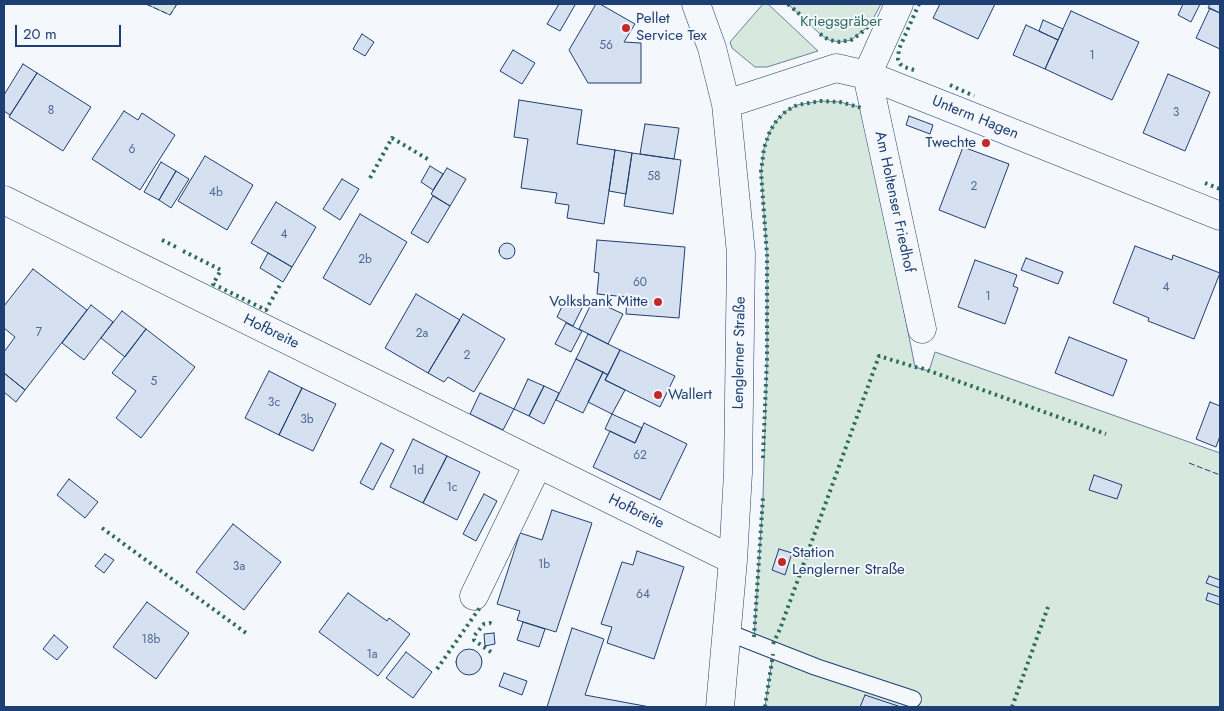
<!DOCTYPE html>
<html>
<head>
<meta charset="utf-8">
<style>
	body { margin:0 }
	#map { position:relative; width:1224px; height:711px; overflow:hidden; background:#f4f7fb; font-family:Jost,sans-serif }
	canvas { display:block }
	.frame { position:absolute; inset:0; border:5px solid #1d3f73; pointer-events:none }
	.scale { position:absolute; left:15px; top:25px; width:106px; height:22px; box-sizing:border-box; border:2px solid #1d3f73; border-top:0; padding-left:6px; font-size:15px; line-height:18px; white-space:nowrap; color:#1d3f73; -webkit-text-stroke:4px #f4f7fb; paint-order:stroke }
</style>
</head>
<body>
<div id="map">
<canvas width="1224" height="711"></canvas>
<div class="frame"></div>
<div class="scale">20 m</div>
</div>
<script>
const ctx = document.querySelector('canvas').getContext('2d');
ctx.lineJoin = 'round';
function fill(path, color) { ctx.fillStyle = color; ctx.fill(path, 'evenodd'); }
const shape = rows => new Path2D(rows.map(r => 'M' + r).join(''));
function stroke(path, color, width, dash) { ctx.strokeStyle = color; ctx.lineWidth = width; ctx.lineCap = dash ? 'butt' : 'round'; ctx.setLineDash(dash || []); ctx.stroke(path); }
function write(font, color, halo, rows, align = 'center') {
  ctx.font = font + ' Jost,sans-serif'; ctx.lineWidth = 4; ctx.setLineDash([]); ctx.textBaseline = 'middle'; ctx.strokeStyle = halo; ctx.fillStyle = color; for (const [text, x, y, turn = 0] of rows) {
    ctx.save(); ctx.translate(x, y); ctx.rotate((+turn || 0) * Math.PI / 180); ctx.textAlign = isNaN(turn) ? turn : align; if (halo) ctx.strokeText(text, 0, 0); ctx.fillText(text, 0, 0); ctx.restore();
  }
}
const green = shape([
	[146,4,177,4,170,15,146,4],
	[763,4,768,4,818,51,767,67,755,67,732,48,730,42,763,4],
	[788,4,881,4,869,26,851,40,840,42,829,40,820,34,788,4],
	[821,101,840,102,863,108,871,144,915,367,929,371,935,352,1220,453,1220,707,765,707,773,654,754,638,763,497,767,358,767,255,761,172,764,148,770,131,777,120,786,111,797,105,821,101]
]);
const building = shape([
	[559,4,573,4,575,5,560,31,547,24,559,4],
	[596,4,600,4,635,24,624,42,641,43,641,83,588,83,569,50,596,4],
	[940,4,995,4,978,39,933,18,940,4],
	[1183,4,1200,4,1191,22,1178,15,1183,4],
	[1210,4,1220,4,1220,13,1208,8,1210,4],
	[1210,8,1220,13,1220,49,1196,38,1210,8],
	[1071,11,1139,42,1112,100,1045,69,1071,11],
	[1043,20,1063,29,1058,40,1039,31,1043,20],
	[1026,25,1058,40,1045,69,1013,55,1026,25],
	[362,34,374,42,365,56,353,49,362,34],
	[513,50,535,63,522,84,500,71,513,50],
	[23,64,37,73,10,115,4,111,4,95,23,64],
	[37,73,91,107,63,151,9,117,37,73],
	[1168,74,1210,92,1185,151,1143,133,1168,74],
	[519,100,582,110,577,144,615,150,604,224,567,218,569,205,555,203,557,193,521,188,528,139,514,137,519,100],
	[124,111,138,120,142,113,175,135,140,190,92,159,124,111],
	[909,116,933,125,930,134,906,125,909,116],
	[645,124,679,128,674,159,640,154,645,124],
	[963,147,1009,164,985,228,939,210,963,147],
	[615,150,632,153,626,194,609,191,615,150],
	[632,153,681,160,673,214,624,206,632,153],
	[205,156,253,185,227,230,178,201,205,156],
	[161,162,176,171,159,200,144,192,161,162],
	[430,166,443,174,433,190,421,182,430,166],
	[447,168,466,179,450,206,431,194,447,168],
	[176,171,189,179,171,208,159,200,176,171],
	[342,179,359,189,340,220,323,209,342,179],
	[433,196,450,206,428,243,411,233,433,196],
	[276,202,316,227,292,267,251,243,276,202],
	[360,214,407,242,370,305,323,278,360,214],
	[597,240,685,247,679,318,626,314,627,297,597,294,599,273,594,272,597,240],
	'499 251a8 8 0 1 1 16 0a8 8 0 1 1-16 0Z',
	[1135,246,1172,260,1173,255,1220,273,1194,339,1148,321,1149,318,1113,303,1135,246],
	[268,253,292,267,283,282,260,268,268,253],
	[1026,258,1063,272,1058,284,1021,270,1026,258],
	[975,260,1017,275,1013,286,1018,288,1005,324,958,307,975,260],
	[33,269,87,310,25,390,4,373,4,352,15,337,4,328,4,306,33,269],
	[416,294,460,320,428,373,385,348,416,294],
	[567,296,584,304,573,326,557,317,567,296],
	[593,300,623,314,608,344,579,329,593,300],
	[91,305,113,322,84,360,62,343,91,305],
	[122,311,146,329,125,357,101,338,122,311],
	[463,314,505,339,474,392,448,377,444,382,428,373,463,314],
	[566,323,582,331,571,352,555,344,566,323],
	[146,329,195,367,141,438,116,418,136,391,112,373,146,329],
	[588,334,620,350,608,375,576,359,588,334],
	[1069,337,1127,360,1113,396,1055,373,1069,337],
	[620,350,675,376,660,407,605,380,620,350],
	[576,359,603,372,583,413,556,400,576,359],
	[269,371,302,388,279,435,245,418,269,371],
	[603,372,608,375,605,380,625,390,612,414,588,402,603,372],
	[4,373,25,390,16,402,4,392,4,373],
	[528,379,544,386,529,416,514,409,528,379],
	[544,386,559,393,544,424,529,416,544,386],
	[302,388,336,404,313,451,279,435,302,388],
	[480,393,514,409,503,430,470,414,480,393],
	[1210,402,1220,406,1220,436,1216,447,1196,439,1210,402],
	[612,414,642,428,635,443,605,429,612,414],
	[644,423,687,444,660,500,593,467,610,431,635,443,644,423],
	[413,439,447,456,423,503,390,487,413,439],
	[381,443,394,450,373,490,360,483,381,443],
	[447,456,480,472,457,520,423,503,447,456],
	[1094,475,1122,485,1117,499,1089,490,1094,475],
	[69,479,98,502,85,518,57,495,69,479],
	[484,494,497,501,476,541,463,534,484,494],
	[552,510,592,523,556,632,517,620,520,611,497,604,520,533,542,540,552,510],
	[233,524,281,562,244,610,196,572,233,524],
	[779,549,792,553,785,575,772,570,779,549],
	[637,551,684,567,654,659,607,643,612,627,601,624,622,562,633,565,637,551],
	[105,554,114,560,104,573,95,566,105,554],
	[1209,576,1220,580,1220,588,1206,583,1209,576],
	[348,593,387,621,389,618,410,634,378,676,319,632,348,593],
	[1208,593,1220,597,1220,605,1206,600,1208,593],
	[147,602,189,633,156,679,113,647,147,602],
	[523,622,545,629,539,647,517,640,523,622],
	[572,628,604,639,585,695,650,707,547,707,572,628],
	[494,633,495,644,485,646,484,634,494,633],
	[54,635,68,647,57,660,43,649,54,635],
	'456 662a13 13 0 1 1 26 0a13 13 0 1 1-26 0Z',
	[406,652,432,672,413,698,386,678,406,652],
	[504,673,527,681,522,695,499,686,504,673],
	[865,695,901,707,860,707,865,695]
]);
const lane = shape([
	[727,632,816,667,913,699]
]);
const street = shape([
	[696,4,712,48,726,104,741,253,738,473,733,560,720,707],
	[867,75,922,329],
	[867,75,899,4],
	[726,104,836,68,867,75,963,113,1220,216],
	[4,200,733,560],
	[474,596,538,464]
]);
const hedge = shape([
	[788,4,813,26],
	[820,34,829,40,840,42,851,40,860,34,873,22],
	[914,70,904,67,900,64,898,59,899,49,919,4],
	[950,85,974,96],
	[370,178,392,138,431,161],
	[1205,183,1220,189],
	[162,240,176,247],
	[183,251,221,270,213,284,266,310,280,285],
	[763,458,767,358,767,255,761,172,764,148,770,131,777,120,786,111,797,105,821,101,840,102,862,108],
	[102,528,246,633],
	[754,637,763,497],
	[773,644,780,629,879,356,915,367,921,368,1106,434],
	[491,652,474,640,474,636,484,624,490,623,494,625],
	[437,669,481,606],
	[765,707,773,654],
	[1012,707,1048,607]
]);
const fence = shape([
	[146,4,170,15,177,4],
	[1189,463,1220,475]
]);
const markers = [
	[626,28,5,"#c62828"],
	[986,143,5,"#c62828"],
	[658,302,5,"#c62828"],
	[658,395,5,"#c62828"],
	[782,562,5,"#c62828"]
];
const numberNames = [
	["56",606,46],
	["1",1092,56],
	["8",51,111],
	["3",1176,113],
	["6",132,150],
	["58",654,177],
	["2",974,187],
	["4b",216,193],
	["4",284,235],
	["2b",365,260],
	["60",640,283],
	["4",1166,288],
	["1",988,297],
	["7",39,333],
	["2a",422,334],
	["2",467,356],
	["5",154,382],
	["3c",274,403],
	["3b",307,420],
	["62",640,456],
	["1d",418,471],
	["1c",452,488],
	["1b",544,565],
	["3a",239,567],
	["64",643,595],
	["18b",151,640],
	["1a",372,655]
];
const poiNames = [
	["Pellet",636,19],
	["Service Tex",636,36],
	["Twechte",976,143,"right"],
	["Volksbank Mitte",648,302,"right"],
	["Wallert",668,395],
	["Station",792,553],
	["Lenglerner Straße",792,570]
];
const parkNames = [
	["Kriegsgräber",841,22]
];
const streetNames = [
	["Unterm Hagen",975,118,22],
	["Am Holtenser Friedhof",894,202,78],
	["Hofbreite",271,332,26],
	["Lenglerner Straße",740,353,-89],
	["Hofbreite",636,512,26]
];
fill(green, '#d7e8df');
stroke(green, '#687fa3', 1);
fill(building, '#d5e0f0');
stroke(building, '#1d3f73', 1);
stroke(lane, '#1d3f73', 18);
stroke(street, '#1d3f73', 29);
stroke(lane, '#f4f7fb', 16);
stroke(street, '#f4f7fb', 28);
stroke(hedge, '#2c6c60', 4, [2.5, 4]);
stroke(fence, '#1d3f73', 1, [6, 2.5]);
for (const [x, y, r, color] of markers) { const dot = new Path2D(); dot.arc(x, y, r, 0, 2 * Math.PI); ctx.fillStyle = color; ctx.fill(dot); stroke(dot, '#f4f7fb', 2); }
write('12px', '#4b6792', null, numberNames);
write('15px', '#1d3f73', '#f4f7fb', poiNames, 'left');
write('15px', '#2c6c60', '#f4f7fb', parkNames);
write('15px', '#1d3f73', '#f4f7fb', streetNames);
</script>
</body>
</html>
